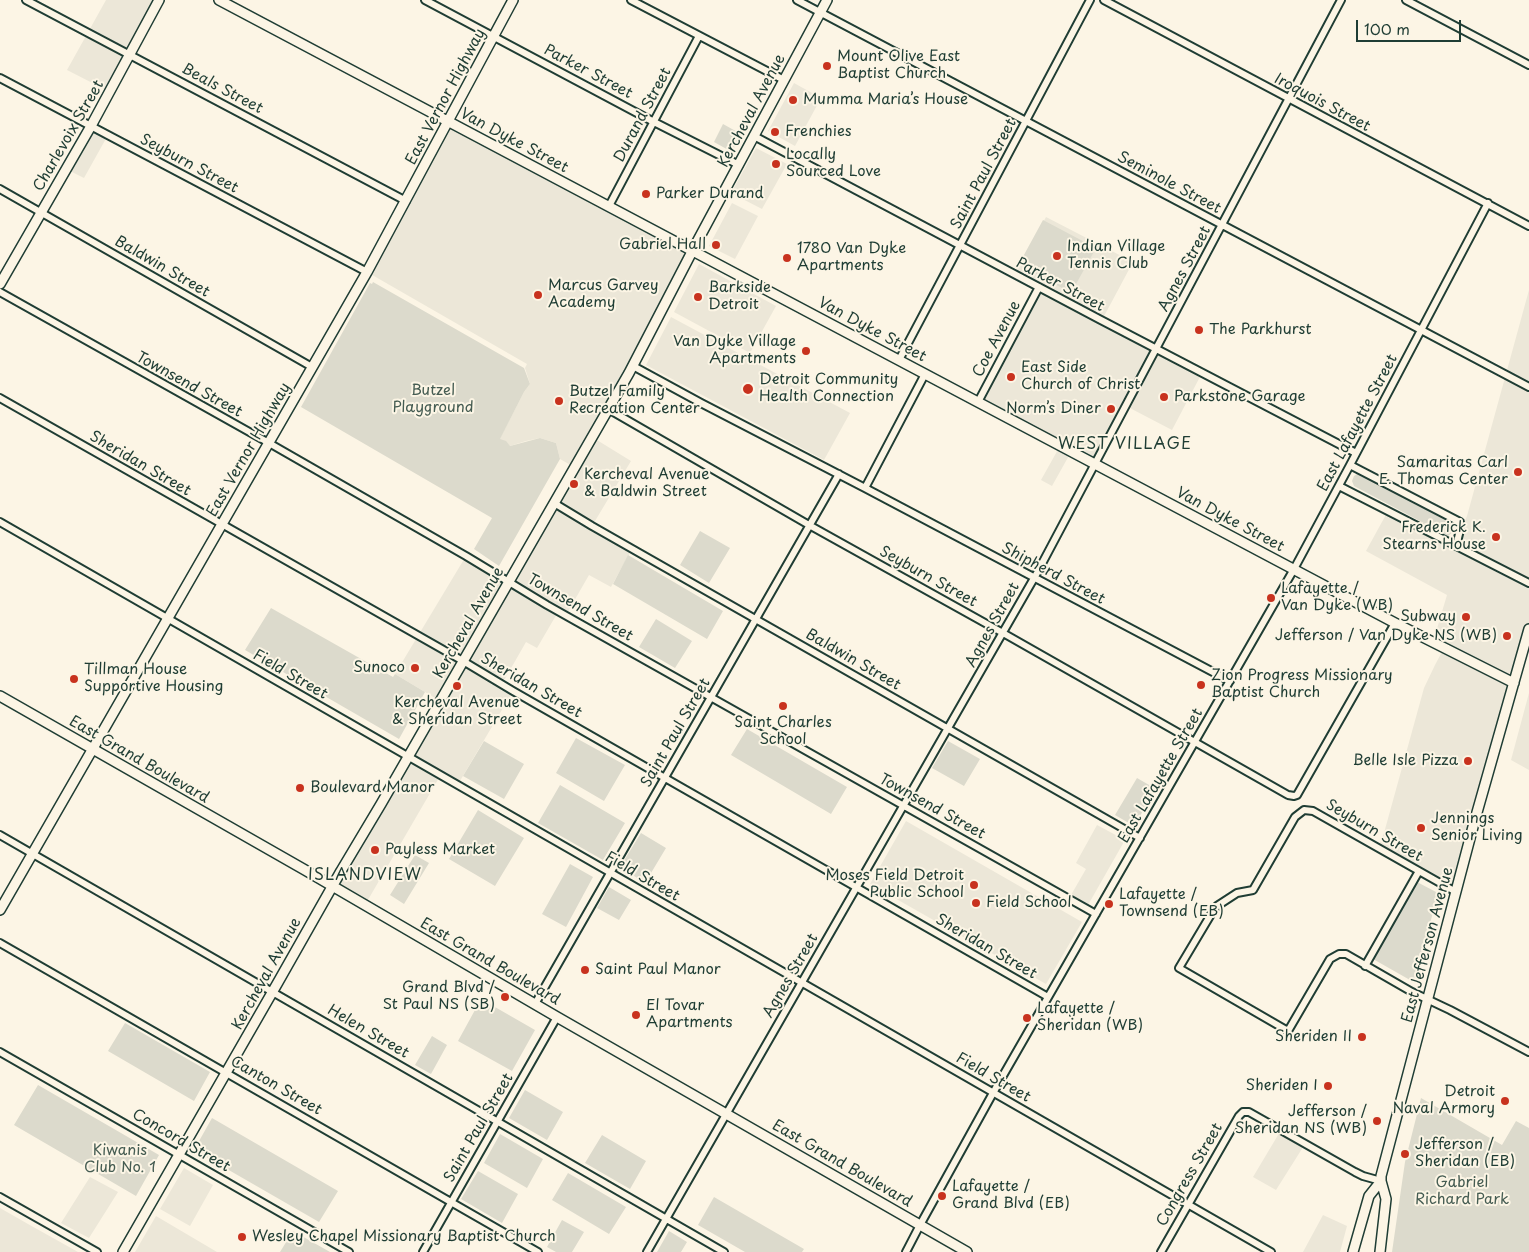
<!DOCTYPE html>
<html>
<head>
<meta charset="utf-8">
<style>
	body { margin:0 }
	#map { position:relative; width:1529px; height:1252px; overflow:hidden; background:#fcf5e5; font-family:"Playpen Sans",sans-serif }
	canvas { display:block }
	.scale { position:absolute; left:1356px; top:20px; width:105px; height:22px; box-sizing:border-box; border:2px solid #1f3d34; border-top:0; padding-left:6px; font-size:15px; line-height:18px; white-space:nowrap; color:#1f3d34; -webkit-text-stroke:4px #fcf5e5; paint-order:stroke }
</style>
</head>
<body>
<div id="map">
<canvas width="1529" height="1252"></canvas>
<div class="scale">100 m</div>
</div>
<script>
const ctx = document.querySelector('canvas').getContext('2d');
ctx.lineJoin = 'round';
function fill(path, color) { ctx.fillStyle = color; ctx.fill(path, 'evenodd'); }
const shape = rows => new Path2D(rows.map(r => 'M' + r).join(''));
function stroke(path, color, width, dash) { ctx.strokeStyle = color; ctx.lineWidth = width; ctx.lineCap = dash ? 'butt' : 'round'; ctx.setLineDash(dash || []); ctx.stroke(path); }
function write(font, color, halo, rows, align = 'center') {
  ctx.font = font + ' "Playpen Sans",sans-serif'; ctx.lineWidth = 4; ctx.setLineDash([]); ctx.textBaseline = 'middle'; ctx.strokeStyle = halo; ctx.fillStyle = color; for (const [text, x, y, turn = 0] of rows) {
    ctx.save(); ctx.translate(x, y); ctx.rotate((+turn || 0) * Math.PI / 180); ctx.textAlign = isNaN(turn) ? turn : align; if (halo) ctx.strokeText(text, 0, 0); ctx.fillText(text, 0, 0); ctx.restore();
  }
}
const built = shape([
	[106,0,159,0,110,92,67,70],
	[794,83,821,98,795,146,768,131],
	[448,122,692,250,592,437,631,461,592,526,632,549,611,587,589,575,566,615,558,612,537,648,526,642,502,684,513,691,457,786,440,776,365,905,332,886,440,701,395,674,466,556,509,582,574,467,560,459,556,443,540,438,526,441,510,446,499,440,524,392,530,384,525,368,527,364,367,272],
	[91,126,108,135,84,178,66,169],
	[756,148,787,164,762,209,731,193],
	[732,203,758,216,735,259,709,246],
	[1046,217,1133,262,1102,320,1202,373,1172,430,1126,406,1095,464,1071,452,1052,486,1041,480,1060,446,978,402,1038,288,1014,275],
	[699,264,776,306,750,353,674,312],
	[1529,290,1529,629,1456,892,1378,848,1384,833,1424,688,1435,665,1444,648,1433,642,1447,595,1366,551,1388,511,1455,545,1467,516],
	[671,317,850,413,824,460,646,365],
	[1529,693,1529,770,1511,760],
	[906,821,1082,922,1046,984,870,884],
	[1097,825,1125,840,1088,905,1071,895,1086,869,1076,863],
	[1281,1130,1305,1144,1276,1190,1253,1177],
	[184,1168,213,1185,190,1226,160,1209],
	[90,1177,118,1192,89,1238,61,1223],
	[0,1208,28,1224,78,1252,0,1252],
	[1323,1215,1347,1226,1340,1252,1303,1252],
	[156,1216,217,1252,135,1252]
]);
const green = shape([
	[723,124,741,134,732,152,714,142],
	[1043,220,1096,248,1071,293,1019,264],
	[373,282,524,368,530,384,524,392,500,439,506,441,510,446,540,438,556,443,560,459,499,566,474,549,492,518,301,407,370,283,372,284],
	[1357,474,1359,474,1450,521,1454,526,1454,531,1448,536,1354,486,1352,481,1354,476],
	[700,531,730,548,709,583,680,565],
	[628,555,723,611,707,639,613,584],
	[271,608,393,677,395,674,425,692,399,739,245,650],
	[656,619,692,641,675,668,639,647],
	[747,729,847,787,831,814,731,755],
	[576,738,625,765,604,801,556,773],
	[484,741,524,764,504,799,463,776],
	[948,741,980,759,964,786,932,768],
	[1137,778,1156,789,1134,826,1115,815],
	[560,785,625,823,603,860,538,823],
	[478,810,524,838,495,886,449,859],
	[641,833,666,848,645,883,620,867],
	[415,855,429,863,404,904,390,895],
	[570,864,593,877,566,927,542,914],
	[1417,882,1438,893,1415,981,1410,980,1373,959],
	[609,887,631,900,619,920,597,908],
	[481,999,535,1030,512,1071,458,1041],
	[125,1023,210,1072,194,1101,108,1051],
	[432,1036,447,1045,431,1074,415,1065],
	[38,1085,159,1155,136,1196,14,1125],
	[525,1090,563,1112,547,1140,509,1118],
	[1421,1098,1502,1145,1516,1121,1529,1128,1529,1252,1392,1252,1405,1162],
	[212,1118,338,1191,319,1222,194,1150],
	[500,1134,543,1159,527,1188,484,1163],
	[602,1135,646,1161,630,1189,585,1163],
	[478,1171,518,1194,502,1223,461,1199],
	[568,1173,626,1207,609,1234,552,1200],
	[714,1197,804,1249,802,1252,745,1252,698,1225],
	[562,1220,584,1232,572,1252,556,1252,547,1247],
	[293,1231,330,1252,280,1252],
	[669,1231,687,1242,681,1252,657,1252]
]);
const street = shape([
	[26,0,406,201],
	[425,0,654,122,739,165],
	[631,0,784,80],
	[797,0,1529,387],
	[1104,0,1529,226],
	[1406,0,1529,65],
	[0,78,367,272],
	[754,136,1099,319,1356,453],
	[0,189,312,367],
	[609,206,699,36],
	[0,292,269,443,466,556,547,605,1096,914],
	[899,360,1090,0],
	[633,366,701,403,865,488,1230,681],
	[0,398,463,661,513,691,1048,997],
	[978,402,1039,287],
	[608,409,809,525,1003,633,1288,795,1294,796,1297,795,1395,623],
	[1350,465,1458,521,1460,522,1460,530,1456,546],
	[1339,486,1529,583],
	[865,488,925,374],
	[554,503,592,526,1140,838],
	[0,522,1271,1252],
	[0,835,724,1252],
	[1456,892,1313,811,1304,810,1295,817,1253,890,1237,893,1217,906,1213,911,1179,968,1288,1031,1330,959,1339,954,1346,954,1412,992,1450,1010,1529,1052],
	[0,943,538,1252],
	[1365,966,1419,871],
	[535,1004,839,474],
	[0,1052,349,1252],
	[0,1197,97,1252],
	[423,1252,557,1017],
	[647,1252,1037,573,1341,0],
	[906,1252,920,1225,993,1093,1294,569,1350,465,1488,203],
	[1161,1252,1239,1116,1243,1112,1249,1112,1355,1172,1363,1176,1381,1181]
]);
const secondary = shape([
	[219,0,1395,623,1514,683],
	[0,284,91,126,159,0],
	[0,696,305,870,557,1017,967,1252],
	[0,910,367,272,513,0],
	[123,1252,277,984,341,871,381,804,629,373,697,242,827,0],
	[1353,1252,1369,1196,1381,1181],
	[1380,1252,1386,1199,1381,1181,1381,1176,1474,823,1529,629]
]);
const markers = [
	[827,66,5,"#c8321e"],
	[793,100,5,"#c8321e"],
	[775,132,5,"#c8321e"],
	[776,164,5,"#c8321e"],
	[646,194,5,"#c8321e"],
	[716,245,5,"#c8321e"],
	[1057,256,5,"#c8321e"],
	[787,258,5,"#c8321e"],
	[538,295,5,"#c8321e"],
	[698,297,5,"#c8321e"],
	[1199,330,5,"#c8321e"],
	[806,351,5,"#c8321e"],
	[1011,377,5,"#c8321e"],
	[748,389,6,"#c8321e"],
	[1164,397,5,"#c8321e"],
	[559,401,5,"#c8321e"],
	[1111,409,5,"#c8321e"],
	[1518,472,5,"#c8321e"],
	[574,484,5,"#c8321e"],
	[1496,537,5,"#c8321e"],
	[1271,598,5,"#c8321e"],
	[1466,617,5,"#c8321e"],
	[1507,636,5,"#c8321e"],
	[415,668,5,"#c8321e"],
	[74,679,5,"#c8321e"],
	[1201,685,5,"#c8321e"],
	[457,686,5,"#c8321e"],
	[783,706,5,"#c8321e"],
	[1468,761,5,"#c8321e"],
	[300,788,5,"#c8321e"],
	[1421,828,5,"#c8321e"],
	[375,850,5,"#c8321e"],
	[974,885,5,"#c8321e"],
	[976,903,5,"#c8321e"],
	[1109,904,5,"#c8321e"],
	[585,970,5,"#c8321e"],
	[505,997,5,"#c8321e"],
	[636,1015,5,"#c8321e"],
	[1027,1018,5,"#c8321e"],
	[1362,1037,5,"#c8321e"],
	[1328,1086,5,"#c8321e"],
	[1505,1101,5,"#c8321e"],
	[1377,1121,5,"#c8321e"],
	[1405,1154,5,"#c8321e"],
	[942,1196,5,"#c8321e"],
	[242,1237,5,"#c8321e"]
];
const poiNames = [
	["Mount Olive East",837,57],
	["Baptist Church",837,74],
	["Mumma Maria’s House",803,100],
	["Frenchies",785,132],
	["Locally",786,155],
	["Sourced Love",786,172],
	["Parker Durand",656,194],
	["Gabriel Hall",706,245,"right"],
	["Indian Village",1067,247],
	["Tennis Club",1067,264],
	["1780 Van Dyke",797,249],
	["Apartments",797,266],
	["Marcus Garvey",548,286],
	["Academy",548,303],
	["Barkside",708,288],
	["Detroit",708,305],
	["The Parkhurst",1209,330],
	["Van Dyke Village",796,342,"right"],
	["Apartments",796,359,"right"],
	["East Side",1021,368],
	["Church of Christ",1021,385],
	["Detroit Community",759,380],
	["Health Connection",759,397],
	["Butzel Family",569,392],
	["Recreation Center",569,409],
	["Parkstone Garage",1174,397],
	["Norm’s Diner",1101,409,"right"],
	["Samaritas Carl",1508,463,"right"],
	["E. Thomas Center",1508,480,"right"],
	["Kercheval Avenue",584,475],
	["& Baldwin Street",584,492],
	["Frederick K.",1486,528,"right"],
	["Stearns House",1486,545,"right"],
	["Lafayette /",1281,589],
	["Van Dyke (WB)",1281,606],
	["Subway",1456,617,"right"],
	["Jefferson / Van Dyke NS (WB)",1497,636,"right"],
	["Sunoco",405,668,"right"],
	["Tillman House",84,670],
	["Supportive Housing",84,687],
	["Zion Progress Missionary",1211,676],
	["Baptist Church",1211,693],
	["Kercheval Avenue",457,703,"center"],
	["& Sheridan Street",457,720,"center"],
	["Saint Charles",783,723,"center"],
	["School",783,740,"center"],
	["Belle Isle Pizza",1458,761,"right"],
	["Boulevard Manor",310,788],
	["Jennings",1431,819],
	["Senior Living",1431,836],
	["Payless Market",385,850],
	["Moses Field Detroit",964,876,"right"],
	["Public School",964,893,"right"],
	["Lafayette /",1119,895],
	["Townsend (EB)",1119,912],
	["Field School",986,903],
	["Saint Paul Manor",595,970],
	["Grand Blvd /",495,988,"right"],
	["St Paul NS (SB)",495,1005,"right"],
	["El Tovar",646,1006],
	["Apartments",646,1023],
	["Lafayette /",1037,1009],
	["Sheridan (WB)",1037,1026],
	["Sheriden II",1352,1037,"right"],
	["Sheriden I",1318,1086,"right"],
	["Detroit",1495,1092,"right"],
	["Naval Armory",1495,1109,"right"],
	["Jefferson /",1367,1112,"right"],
	["Sheridan NS (WB)",1367,1129,"right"],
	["Jefferson /",1415,1145],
	["Sheridan (EB)",1415,1162],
	["Lafayette /",952,1187],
	["Grand Blvd (EB)",952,1204],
	["Wesley Chapel Missionary Baptist Church",252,1237]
];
const streetNames = [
	["Parker Street",588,72,28],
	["Beals Street",222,89,28],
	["East Vernor Highway",446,97,-62],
	["Iroquois Street",1322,103,28],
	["Kercheval Avenue",752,111,-62],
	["Durand Street",643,115,-62],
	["Charlevoix Street",69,136,-60],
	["Van Dyke Street",514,141,28],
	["Seyburn Street",189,164,28],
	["Saint Paul Street",984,174,-62],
	["Seminole Street",1169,183,28],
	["Baldwin Street",162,267,30],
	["Agnes Street",1185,269,-62],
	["Parker Street",1060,285,28],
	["Van Dyke Street",872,330,28],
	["Coe Avenue",997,339,-62],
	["Townsend Street",189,385,29],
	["East Lafayette Street",1358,423,-62],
	["East Vernor Highway",249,450,-60],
	["Sheridan Street",140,464,30],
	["Van Dyke Street",1230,520,28],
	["Shipherd Street",1053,574,28],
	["Seyburn Street",928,577,29],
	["Townsend Street",580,608,30],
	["Kercheval Avenue",469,623,-60],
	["Agnes Street",993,625,-61],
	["Baldwin Street",853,660,30],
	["Field Street",290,675,30],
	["Sheridan Street",531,686,30],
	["Saint Paul Street",676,733,-60],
	["East Grand Boulevard",139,760,30],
	["East Lafayette Street",1161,776,-60],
	["Townsend Street",932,807,29],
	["Seyburn Street",1374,831,30],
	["Field Street",642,877,30],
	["East Jefferson Avenue",1428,945,-75],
	["Sheridan Street",986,947,30],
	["East Grand Boulevard",490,962,30],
	["Kercheval Avenue",267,974,-61],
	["Agnes Street",791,976,-60],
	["Helen Street",368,1032,30],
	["Field Street",993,1078,30],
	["Canton Street",276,1086,30],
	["Saint Paul Street",479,1128,-60],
	["Concord Street",181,1141,30],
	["East Grand Boulevard",842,1164,30],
	["Congress Street",1190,1175,-60]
];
const parkNames = [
	["Butzel",433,391],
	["Playground",433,408],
	["Kiwanis",120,1151],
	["Club No. 1",120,1168],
	["Gabriel",1462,1183],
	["Richard Park",1462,1200]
];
const neighbourhoodNames = [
	["WEST VILLAGE",1125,445],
	["ISLANDVIEW",365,876]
];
fill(built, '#ece7d8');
fill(green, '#dcdacc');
stroke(street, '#1f3d34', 10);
stroke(secondary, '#1f3d34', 12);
stroke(street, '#fcf5e5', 6);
stroke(secondary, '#fcf5e5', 9);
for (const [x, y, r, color] of markers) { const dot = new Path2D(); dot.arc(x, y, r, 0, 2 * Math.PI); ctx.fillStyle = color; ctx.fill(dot); stroke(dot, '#fcf5e5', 2); }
write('15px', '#1f3d34', '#fcf5e5', poiNames, 'left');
write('15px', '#1f3d34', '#fcf5e5', streetNames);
write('15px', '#455c52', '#fcf5e5', parkNames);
ctx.letterSpacing = '1px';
write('16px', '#1f3d34', '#fcf5e5', neighbourhoodNames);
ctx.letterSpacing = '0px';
</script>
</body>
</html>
